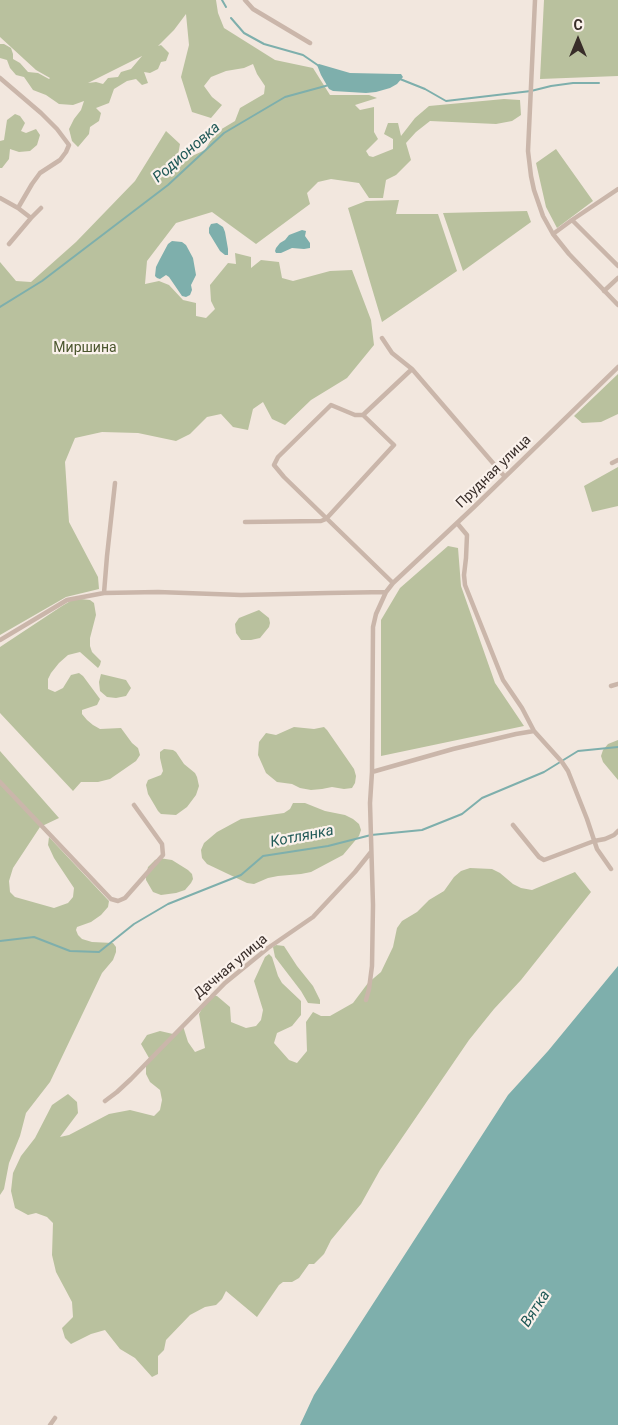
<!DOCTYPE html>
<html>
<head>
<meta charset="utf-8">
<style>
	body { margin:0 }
	#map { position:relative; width:618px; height:1425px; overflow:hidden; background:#f2e7de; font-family:Roboto,sans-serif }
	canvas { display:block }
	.north { position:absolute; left:553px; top:15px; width:50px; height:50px; -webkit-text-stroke:4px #faf1eb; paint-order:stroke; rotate:0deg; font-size:14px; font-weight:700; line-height:20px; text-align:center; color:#382d29 }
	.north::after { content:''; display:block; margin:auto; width:18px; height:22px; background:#382d29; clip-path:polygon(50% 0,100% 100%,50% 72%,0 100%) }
</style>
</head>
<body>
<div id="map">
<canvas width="618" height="1425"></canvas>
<div class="north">С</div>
</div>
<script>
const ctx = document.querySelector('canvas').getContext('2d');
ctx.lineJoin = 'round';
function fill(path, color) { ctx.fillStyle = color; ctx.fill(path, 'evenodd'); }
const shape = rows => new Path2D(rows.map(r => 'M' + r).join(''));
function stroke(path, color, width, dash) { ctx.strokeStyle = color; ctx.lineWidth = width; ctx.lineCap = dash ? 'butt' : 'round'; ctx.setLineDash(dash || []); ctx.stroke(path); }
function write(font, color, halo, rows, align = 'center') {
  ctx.font = font + ' Roboto,sans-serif'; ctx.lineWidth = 4.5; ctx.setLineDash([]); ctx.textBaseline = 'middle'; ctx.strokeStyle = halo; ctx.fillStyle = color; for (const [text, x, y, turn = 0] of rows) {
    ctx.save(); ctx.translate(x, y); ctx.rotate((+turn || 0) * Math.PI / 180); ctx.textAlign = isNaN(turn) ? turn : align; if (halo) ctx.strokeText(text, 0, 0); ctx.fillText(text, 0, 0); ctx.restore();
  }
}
const green = shape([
	[0,0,216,0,218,13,224,28,275,60,313,68,330,95,369,95,377,98,355,105,360,110,374,107,374,132,378,139,366,151,369,156,373,157,393,149,393,139,384,134,388,123,398,123,401,136,415,118,429,106,504,99,520,100,521,115,512,121,496,124,430,121,416,132,406,143,411,160,396,175,386,180,383,198,369,198,359,183,331,179,318,182,307,193,310,204,256,244,212,212,176,223,147,261,145,284,159,281,169,285,183,300,196,303,196,316,206,318,215,309,211,301,210,285,228,263,236,264,235,253,251,257,251,268,261,260,279,262,282,278,293,281,330,271,352,270,371,320,374,345,347,378,311,400,285,425,272,419,263,402,253,409,248,430,233,427,221,414,207,417,190,434,176,441,138,433,102,432,75,438,65,462,69,522,98,577,99,589,66,597,0,635,0,262,16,281,31,282,76,242,135,181,166,131,180,144,178,155,188,158,205,150,215,133,235,121,240,108,264,94,265,86,257,74,253,64,244,68,226,71,211,77,204,86,212,97,222,105,211,118,192,112,181,77,189,45,186,14,174,30,158,46,161,45,169,53,166,61,161,62,158,69,150,73,144,72,148,83,142,85,136,79,127,81,114,89,109,103,96,108,101,113,99,121,90,127,89,134,78,147,72,141,69,129,74,119,81,110,84,101,73,105,59,104,46,95,33,90,24,77,16,75,10,68,7,60,0,58,0,44,4,44,11,48,13,54,13,59,20,63,28,72,38,73,49,79,50,78,36,70,0,37],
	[142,56,131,69,121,72,118,77,108,78,103,84,96,82,88,83],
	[544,0,618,0,618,76,540,79],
	[15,114,20,116,25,123,21,131,26,133,36,129,40,135,37,145,30,151,19,152,10,149,9,159,2,168,0,168,0,141,4,140,7,120],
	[556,149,593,201,557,228,546,207,536,163],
	[399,200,396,214,438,214,457,271,382,322,348,208,366,201],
	[527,211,531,222,463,271,443,213],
	[618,374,618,414,601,422,582,423,574,416],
	[618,467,618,506,592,512,584,486],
	[448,546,458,548,461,586,495,683,524,726,381,756,381,620,400,588],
	[81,599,90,600,94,603,96,615,90,638,90,646,92,652,101,661,100,665,98,668,80,652,68,655,59,663,51,673,48,679,48,689,55,692,63,688,71,675,79,673,83,676,100,699,97,705,82,710,82,714,87,720,93,725,100,729,121,728,132,743,138,748,140,755,136,761,110,779,98,782,81,782,73,791,0,713,0,647,62,606,72,600],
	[259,610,269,618,270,623,269,627,260,638,251,640,241,640,236,633,235,624,239,618],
	[101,674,126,680,131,688,126,696,116,698,107,697,100,691,99,682],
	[294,727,314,729,324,727,327,730,354,769,356,776,355,783,352,788,344,789,332,787,322,789,311,790,300,788,292,784,277,782,266,773,258,755,259,742,266,733,276,735],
	[618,740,618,780,603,762,601,756,603,750,608,744],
	[164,749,173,750,176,752,184,764,195,773,197,777,199,786,196,795,187,807,176,815,161,814,158,811,148,794,146,785,148,780,161,775,163,771,160,758,160,752],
	[0,751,59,818,40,827,13,868,9,881,10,892,15,897,54,908,68,903,73,897,74,888,54,858,48,845,49,837,109,901,108,907,101,915,91,922,77,927,76,930,78,935,82,939,92,942,113,943,116,947,116,952,113,960,102,973,50,1082,26,1113,20,1136,9,1163,4,1189,0,1195],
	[293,803,305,803,325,811,345,815,353,819,359,824,361,830,359,836,343,855,311,872,301,874,278,876,268,878,254,884,247,883,207,864,202,858,201,850,204,843,217,832,241,819,284,813,290,809],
	[159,858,172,860,188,870,192,874,193,879,191,883,185,890,176,893,161,895,153,892,146,880,146,876,148,867,155,860],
	[470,868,492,869,500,873,513,884,521,888,532,890,575,872,591,892,521,980,494,1009,469,1040,380,1170,361,1204,331,1240,324,1254,314,1264,309,1264,299,1278,292,1282,283,1282,279,1285,257,1317,226,1291,222,1299,216,1305,205,1307,190,1315,166,1340,164,1350,158,1356,158,1374,152,1377,135,1358,120,1349,105,1330,91,1334,71,1344,65,1338,62,1328,73,1317,72,1302,56,1272,52,1255,53,1223,47,1217,36,1213,28,1215,15,1208,11,1191,13,1173,21,1156,35,1138,52,1105,68,1094,77,1102,78,1113,60,1137,69,1135,109,1114,130,1110,154,1116,160,1110,162,1100,160,1090,150,1082,146,1074,146,1066,149,1058,141,1044,147,1035,160,1031,173,1034,183,1026,188,1042,195,1052,205,1048,199,1014,207,999,211,995,217,996,230,1007,231,1022,246,1028,256,1026,261,1020,263,1010,254,981,265,957,269,954,272,957,278,976,282,983,301,1001,301,1015,292,1026,277,1033,274,1043,289,1060,297,1063,307,1051,306,1022,313,1012,321,1016,330,1016,353,1003,368,983,381,972,393,947,397,928,402,921,417,912,429,900,444,891,454,877,461,871],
	[276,945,284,946,297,966,313,986,320,1000,320,1004,308,1003,301,991,275,957,273,947]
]);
const water = shape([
	[319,64,350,73,397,74,401,74,403,77,397,84,390,88,376,92,366,93,333,91,329,89,321,75,317,65],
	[217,223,223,227,225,232,228,249,228,255,225,255,220,251,209,233,209,228,211,224],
	[302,230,306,231,305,236,310,243,310,248,304,249,292,248,281,253,276,253,275,251,276,248,280,243,285,240,289,235],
	[172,241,182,242,186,245,193,258,196,275,191,285,192,290,190,295,186,297,182,296,169,277,166,275,160,279,157,278,155,276,156,267,160,259,168,244],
	[618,966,618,1425,300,1425,314,1395,508,1095,548,1051]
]);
const stream = shape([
	[222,0,226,7],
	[231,18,244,33,264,44,303,55,319,66],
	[400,79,425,89,446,101,531,91,551,86,573,83,599,83],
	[0,307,42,281,168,185,224,133,285,97,329,85],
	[0,941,34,937,70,951,99,952,134,924,168,904,241,875,263,856,328,846,371,835,422,830,462,814,482,798,544,772,578,751,618,747]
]);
const minor = shape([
	[245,0,253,9,310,43],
	[535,0,528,151,531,176,534,190,543,216,553,234,569,254,618,305],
	[0,78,41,113,57,129,69,145,66,152,60,160,40,173,32,184,18,208,0,198],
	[18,208,31,218],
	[572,220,618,189],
	[553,234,572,220,618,266],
	[9,244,31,218,41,208],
	[604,291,618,278],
	[382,338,392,353,412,369,505,477],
	[612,463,618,460],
	[245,522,321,521,326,519,394,445,363,415],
	[457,523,467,535,466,558,464,575,465,585,503,680,522,708,534,731,562,762,568,771,587,819,597,849,611,869],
	[393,583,284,477,274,465,278,457,331,405,355,415,363,415,412,369],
	[104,593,107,556,115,483],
	[0,640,67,600,104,593,158,592,241,595,328,593,386,592],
	[611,686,618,684],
	[372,772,453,749,516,734,534,731],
	[0,782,111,899,118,901,125,898,163,855,162,844,134,805],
	[513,825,539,857,544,860,594,841,605,839,614,835,618,831],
	[366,1000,369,989,372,966,373,905,370,803,372,772,373,627,376,614,386,592,393,583,474,507,618,367],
	[105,1101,117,1092,131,1079,225,983,268,948,313,917,355,872,371,852],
	[50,1425,55,1418]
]);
const parkNames = [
	["Миршина",85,348]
];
const streetNames = [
	["Прудная улица",494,472,-44],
	["Дачная улица",231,967,-40]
];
const waterNames = [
	["Родионовка",187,153,-41],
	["Котлянка",302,837,-11],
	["Вятка",536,1309,-57]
];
fill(green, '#b9c19e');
fill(water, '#7eafac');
stroke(stream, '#7eafac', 2);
stroke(minor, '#cab6aa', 4.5);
write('14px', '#4b562e', '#faf1eb', parkNames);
write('14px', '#382d29', '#faf1eb', streetNames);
write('italic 15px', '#205957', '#faf1eb', waterNames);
</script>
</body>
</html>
